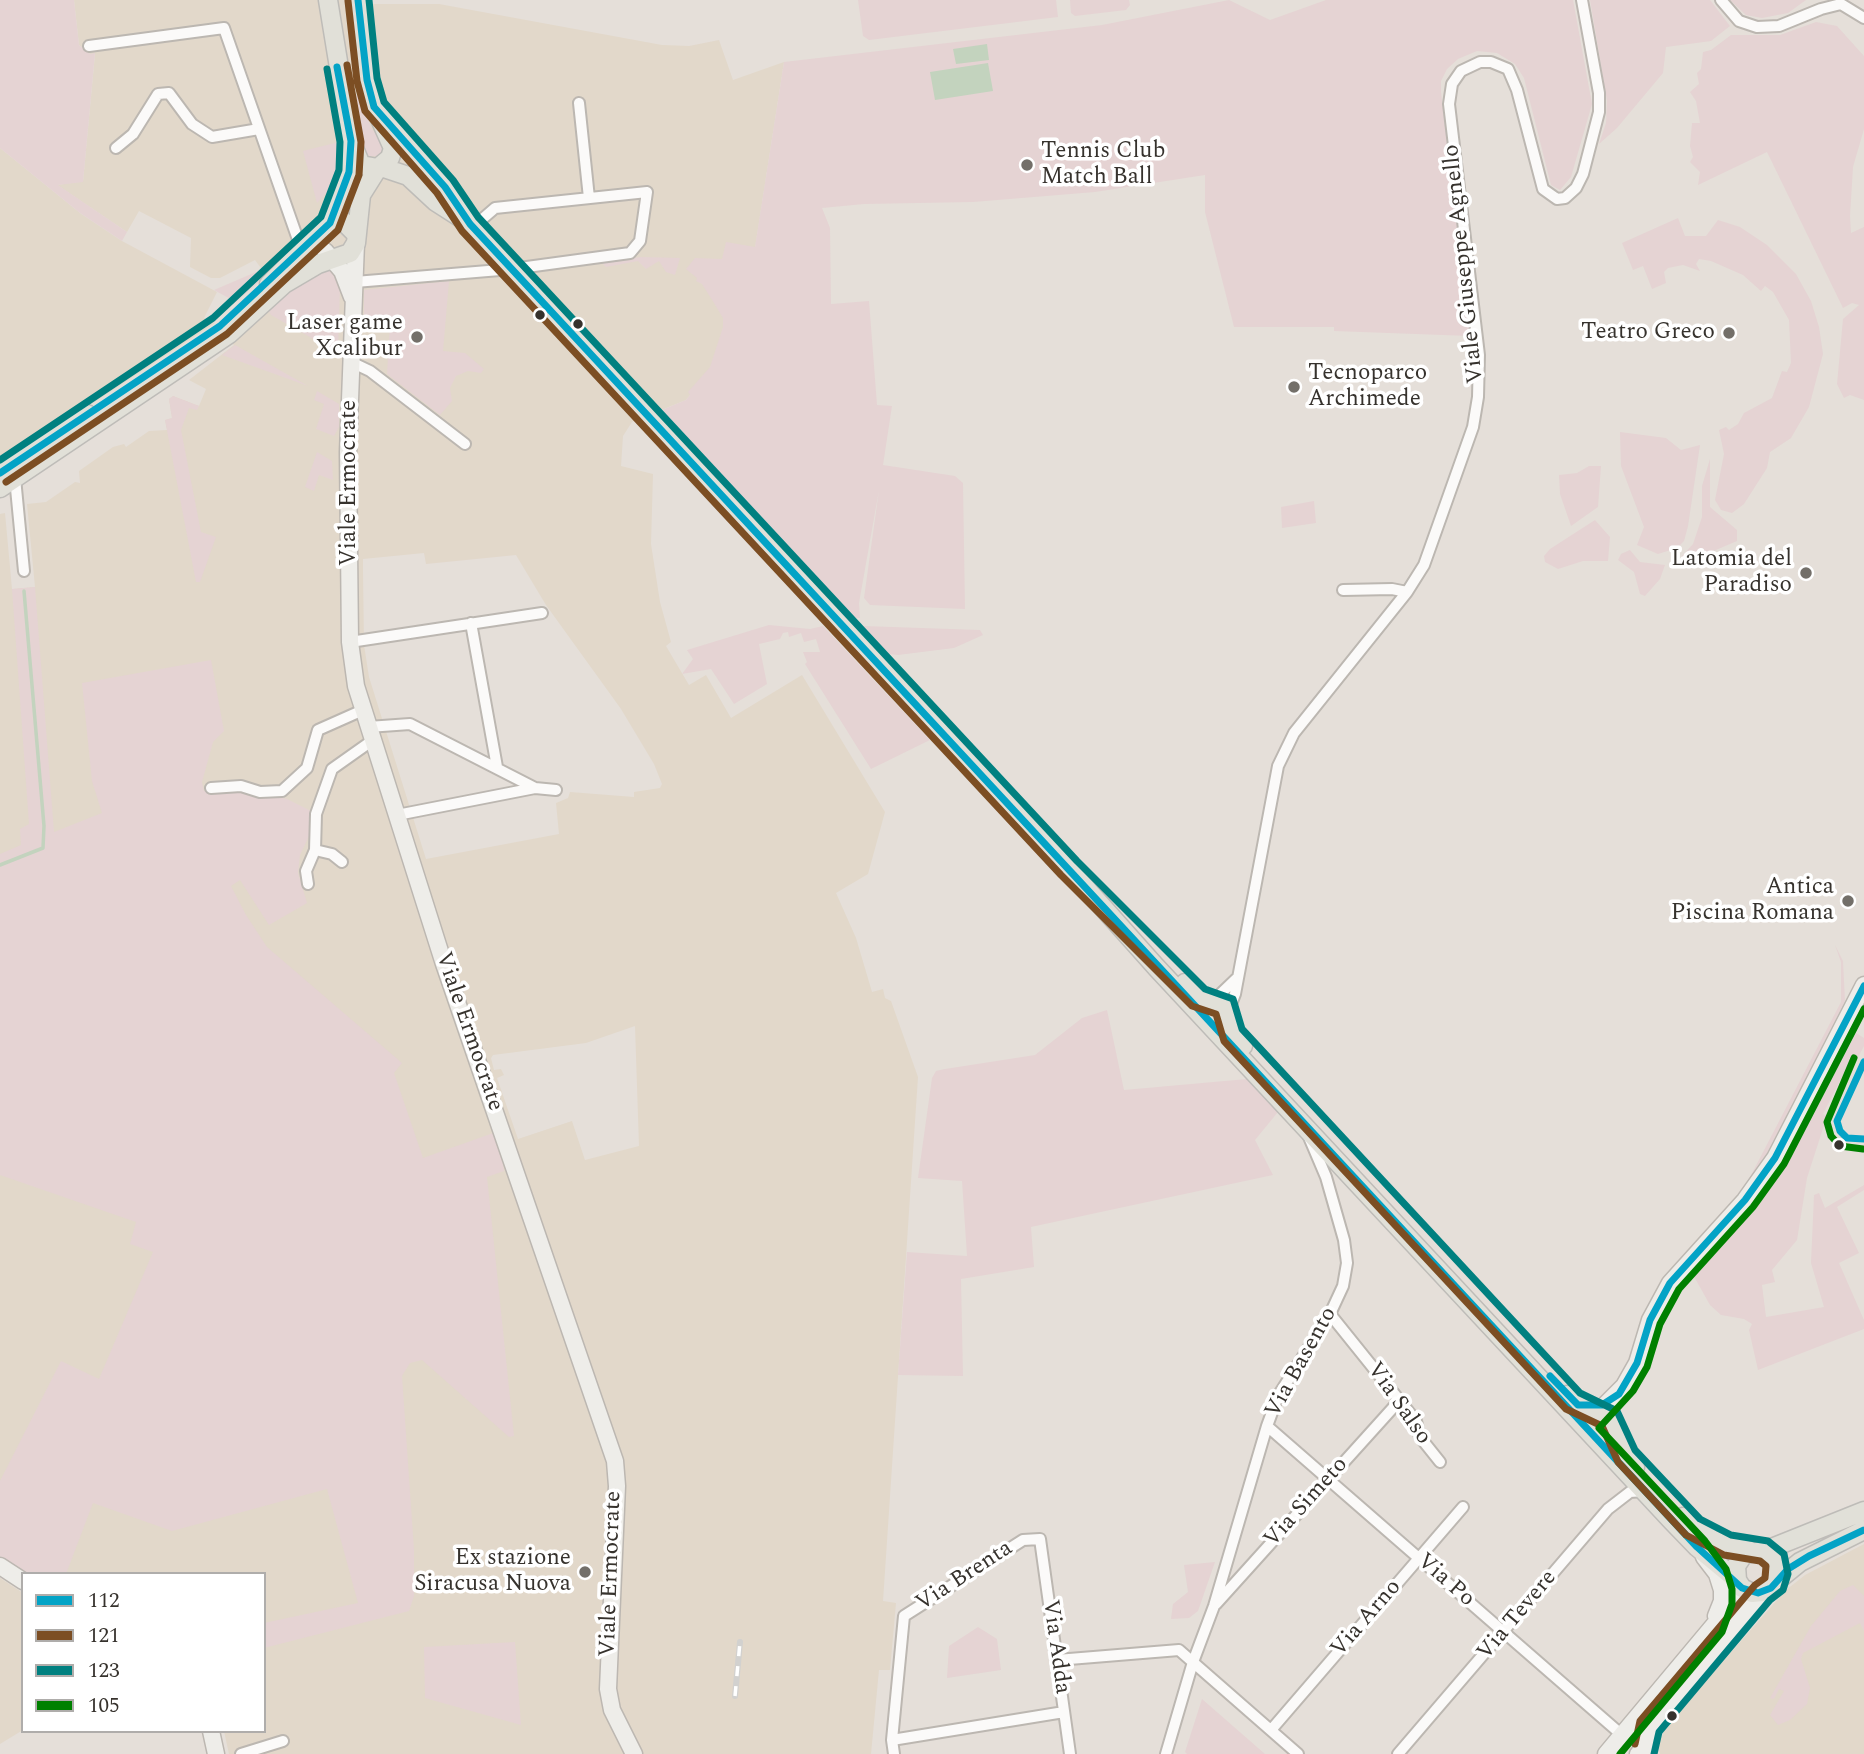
<!DOCTYPE html>
<html>
<head>
<meta charset="utf-8">
<style>
	body { margin:0 }
	#map { position:relative; width:1864px; height:1754px; overflow:hidden; background:#e5dfd9; font-family:Spectral,serif }
	canvas { display:block }
	.legend { position:absolute; left:21px; top:1572px; width:245px; height:161px; box-sizing:border-box; background:#fff; border:2px solid #afadab; margin:0; padding:9px 12px; list-style:none; font-size:21px; color:#36322d }
	.legend li { display:flex; align-items:center; gap:14px; height:35px }
	.legend b { width:35px; border:2px solid #afadab }
</style>
</head>
<body>
<div id="map">
<canvas width="1864" height="1754"></canvas>
<ul class="legend">
<li><b style="height:9px;background:#03a3c6"></b>112</li>
<li><b style="height:9px;background:#7c4e23"></b>121</li>
<li><b style="height:9px;background:#008080"></b>123</li>
<li><b style="height:9px;background:#008000"></b>105</li>
</ul>
</div>
<script>
const ctx = document.querySelector('canvas').getContext('2d');
ctx.lineJoin = 'round';
function fill(path, color) { ctx.fillStyle = color; ctx.fill(path, 'evenodd'); }
const shape = rows => new Path2D(rows.map(r => 'M' + r).join(''));
function stroke(path, color, width, dash) { ctx.strokeStyle = color; ctx.lineWidth = width; ctx.lineCap = dash ? 'butt' : 'round'; ctx.setLineDash(dash || []); ctx.stroke(path); }
function write(font, color, halo, rows, align = 'center') {
  ctx.font = font + ' Spectral,serif'; ctx.lineWidth = 7; ctx.setLineDash([]); ctx.textBaseline = 'middle'; ctx.strokeStyle = halo; ctx.fillStyle = color; for (const [text, x, y, turn = 0] of rows) {
    ctx.save(); ctx.translate(x, y); ctx.rotate((+turn || 0) * Math.PI / 180); ctx.textAlign = isNaN(turn) ? turn : align; if (halo) ctx.strokeText(text, 0, 0); ctx.fillText(text, 0, 0); ctx.restore();
  }
}
const built = shape([
	[74,0,370,0,370,4,439,4,662,45,689,46,719,40,733,80,784,62,755,248,712,368,686,400,632,422,623,436,621,466,653,474,651,544,660,602,671,642,666,646,689,685,706,675,731,718,802,675,885,812,868,874,836,893,856,938,872,992,883,989,885,998,891,1001,918,1077,883,1601,896,1603,890,1670,879,1670,871,1754,229,1754,224,1731,264,1731,264,1574,28,1574,0,1556,0,514,5,513,12,589,35,587,27,504,46,502,75,482,80,483,79,471,113,447,124,444,126,447,149,431,167,430,165,420,172,418,169,399,173,396,199,406,206,389,189,380,234,345,230,342,281,295,255,260,220,278,211,278,190,267,191,238,139,211,127,232,57,185,83,181,95,54,90,54,79,45],
	[424,553,426,564,516,555,546,605,621,709,654,764,662,784,660,788,634,792,634,797,570,792,568,798,556,803,559,834,426,859,369,677,364,645,363,571,363,559],
	[635,1026,639,1146,585,1160,572,1121,518,1139,497,1078,504,1075,501,1069,494,1070,491,1058,493,1055,586,1043],
	[0,148,80,213,122,241,217,292,204,318,215,323,0,464],
	[1864,1544,1864,1754,1660,1754,1658,1746,1666,1726,1786,1590,1805,1575],
	[0,1578,23,1593,23,1730,0,1744]
]);
const green = shape([
	[0,0,74,0,79,45,90,54,95,53,83,182,58,185,127,232,122,241,80,213,0,148],
	[858,0,1056,0,1058,17,869,40,863,36],
	[1070,0,1129,0,1130,5,1126,10,1075,16,1071,13],
	[1229,0,1270,20,1326,0,1573,0,1592,104,1571,177,1560,190,1551,185,1524,78,1515,64,1497,53,1477,51,1458,59,1447,69,1441,81,1441,92,1470,336,1334,331,1334,327,1234,327,1205,212,1205,175,1095,192,973,202,864,204,822,208,830,228,831,304,869,301,877,405,892,406,883,465,955,476,963,483,965,609,870,605,864,598,879,490,859,603,860,618,855,618,662,410,686,400,690,395,688,392,710,367,723,327,723,318,714,303,702,284,696,281,697,278,686,269,695,258,722,259,726,242,755,247,784,62,1102,25],
	[1590,0,1710,0,1730,26,1711,41,1666,47,1663,73,1617,128,1599,144,1606,123,1607,101],
	[1730,0,1806,0,1788,13,1762,18,1746,15],
	[1816,22,1837,26,1864,56,1864,129,1853,167,1850,216,1851,233,1864,227,1864,400,1850,395,1844,398,1837,384,1843,319,1859,305,1852,303,1843,308,1767,152,1698,185,1700,172,1690,162,1693,157,1690,146,1692,123,1700,123,1696,101,1690,92,1699,84,1697,73,1701,69,1703,52,1711,50,1731,35,1780,35],
	[356,95,360,95,371,128,383,143,383,151,377,156,369,156,364,150],
	[339,142,337,168,332,187,317,203,303,151],
	[1678,218,1685,236,1706,236,1718,220,1740,227,1767,245,1796,274,1811,301,1819,327,1823,354,1809,407,1791,438,1770,452,1767,468,1744,504,1732,513,1721,510,1715,500,1724,454,1719,430,1726,427,1729,430,1738,424,1744,413,1772,398,1782,371,1787,372,1791,363,1789,320,1773,292,1765,286,1761,291,1743,275,1711,261,1699,259,1696,264,1700,271,1683,265,1668,268,1664,272,1666,283,1652,289,1643,266,1633,270,1622,243],
	[641,257,680,258,675,275,666,272,659,261,646,269,638,261,606,267,602,263],
	[329,268,334,271,340,286,338,353,271,315,267,308,292,285],
	[264,271,266,276,236,302,214,290,256,272],
	[449,281,443,351,465,353,484,369,481,373,468,371,456,376,450,388,452,401,440,415,387,374,390,324,364,323,364,290],
	[235,345,308,386,222,355],
	[317,391,339,404,339,427,334,436,316,429,324,404,314,400],
	[173,396,199,406,197,410,189,408,181,430,201,532,216,537,200,582,196,582,165,420,172,418,169,399],
	[1620,432,1666,438,1681,450,1700,445,1688,526,1684,541,1677,548,1658,554,1637,545,1644,527,1621,466],
	[317,452,332,461,333,480,319,475,314,491,305,487],
	[1710,459,1710,507,1737,530,1737,541,1683,564,1681,557,1693,544,1702,517,1702,486],
	[1589,466,1601,466,1598,507,1571,526,1560,494,1559,475,1577,473],
	[1314,501,1316,523,1282,528,1281,507],
	[1595,520,1610,537,1608,561,1583,561,1558,569,1545,562,1544,556,1550,549],
	[1630,550,1640,562,1665,565,1660,579,1645,596,1640,594,1634,572,1618,560,1621,554],
	[35,587,54,832,102,813,92,781,82,683,211,660,224,731,213,742,202,782,204,791,240,789,287,799,311,811,309,836,300,855,298,873,307,903,269,925,240,880,231,886,246,915,267,947,402,1063,394,1073,423,1158,496,1132,507,1161,503,1162,504,1171,487,1177,514,1436,509,1437,422,1360,410,1363,402,1376,414,1550,414,1596,409,1611,264,1648,264,1623,358,1603,327,1489,172,1531,93,1503,66,1574,28,1574,0,1556,0,1481,61,1361,99,1379,153,1252,130,1244,136,1222,0,1175,0,854,21,845,20,829,29,824,12,589],
	[769,625,810,629,823,626,930,740,871,769,805,664,807,662,803,652,820,652,816,639,804,642,801,633,789,637,788,632,783,633,780,639,759,644,767,684,734,704,711,669,682,674,693,659,687,650],
	[863,626,980,630,983,635,954,648,898,655,889,654],
	[1835,945,1843,961,1845,1001,1765,1157,1748,1181,1841,1002,1841,962],
	[1107,1010,1124,1090,1247,1079,1278,1112,1255,1140,1273,1175,1031,1227,1034,1267,961,1279,963,1376,898,1375,907,1252,967,1256,962,1181,918,1178,932,1078,936,1071,945,1069,1035,1055,1082,1018],
	[1856,1033,1864,1038,1864,1046,1853,1067,1848,1065,1823,1114,1827,1116,1807,1178,1797,1240,1772,1270,1775,1282,1762,1285,1766,1317,1824,1307,1811,1263,1814,1195,1819,1193,1825,1208,1864,1185,1864,1190,1837,1207,1859,1253,1839,1263,1864,1320,1864,1329,1758,1370,1749,1330,1752,1324,1744,1319,1721,1315,1710,1305,1692,1273,1778,1177],
	[1215,1562,1198,1611,1189,1618,1171,1619,1173,1604,1188,1592,1184,1565],
	[1853,1585,1864,1596,1864,1631,1860,1623,1803,1653,1801,1659,1810,1688,1807,1704,1790,1720,1778,1725,1770,1715,1784,1691,1779,1689,1774,1699,1770,1698,1811,1626,1840,1591],
	[978,1627,997,1639,1001,1670,947,1678,949,1646],
	[515,1642,521,1725,425,1698,424,1647],
	[1202,1699,1265,1754,1187,1754,1185,1752]
]);
const water = shape([
	[987,44,989,60,956,64,953,49],
	[988,63,993,91,935,100,930,72]
]);
const stream = shape([
	[0,865,43,848,44,826,24,591]
]);
const street = shape([
	[1721,0,1739,21,1757,27,1779,26,1821,9,1841,4,1864,18],
	[89,46,224,28,302,251],
	[579,103,589,198],
	[116,148,133,134,158,94,169,93,192,124,212,137,259,129],
	[355,282,512,269,630,253,640,241,647,192,495,208,473,227],
	[351,362,370,371,465,444],
	[15,478,24,571],
	[1343,590,1392,589,1407,592],
	[471,623,497,767],
	[350,642,542,613],
	[368,727,410,724,535,788],
	[211,788,241,786,260,792,282,791,307,768,318,730,363,710],
	[397,815,535,788,556,790],
	[315,850,332,854,342,862],
	[308,884,306,871,315,850,316,814,332,769,373,740],
	[1213,1001,1236,979],
	[1228,1012,1235,994,1278,766,1294,733,1407,592,1424,565,1473,427,1478,397,1479,355,1449,104,1452,84,1461,71,1480,62,1491,62,1508,69,1517,90,1543,189,1557,199,1565,198,1576,188,1583,174,1599,112,1599,93,1582,0],
	[1330,1314,1416,1421,1420,1437,1440,1462],
	[1267,1426,1622,1735],
	[1216,1604,1400,1400],
	[1057,1660,1179,1650,1298,1754],
	[1271,1730,1463,1507],
	[892,1740,1064,1712],
	[241,1754,283,1741],
	[894,1754,892,1740,904,1616,1023,1540,1040,1539,1070,1754],
	[1166,1754,1193,1662,1214,1606,1267,1426,1278,1396,1330,1314,1343,1286,1347,1263,1344,1240,1326,1177,1309,1137],
	[1398,1754,1608,1509,1630,1492,1644,1491]
]);
const secondary = shape([
	[356,243,348,452,350,642,356,686,444,964,615,1461,617,1486,608,1689,612,1710,634,1754],
	[325,251,342,271,352,297],
	[1591,1419,1624,1386,1637,1363,1650,1320,1670,1283,1745,1200,1775,1158,1864,985],
	[1704,1557,1717,1574,1722,1590,1722,1601,1716,1616],
	[0,1566,23,1581],
	[211,1731,216,1754],
	[1606,1754,1729,1607,1737,1595,1739,1583],
	[1638,1754,1644,1752,1649,1727,1763,1592]
]);
const primary = shape([
	[328,0,351,141,361,165,378,168,390,158,393,148,369,94,358,0],
	[374,107,445,187,470,224,1043,840,1156,967,1672,1521,1697,1547,1737,1580],
	[381,167,408,176,436,202,461,218],
	[330,223,349,172,350,145],
	[269,284,330,223,343,221,355,233],
	[0,473,87,414],
	[0,488,229,334,284,284,318,264,350,253,356,243,361,195,378,168],
	[1185,983,1199,998,1225,1006,1230,1030,1243,1046],
	[1567,1395,1578,1405,1610,1418,1618,1441,1635,1467],
	[1683,1517,1713,1540,1750,1551],
	[1764,1551,1864,1511],
	[1777,1581,1778,1567,1764,1551,1744,1554,1736,1566,1737,1580,1742,1588,1752,1593,1763,1592,1800,1562,1864,1530]
]);
const rail = shape([
	[735,1696,740,1642]
]);
const bus1 = shape([
	[358,0,367,80,374,107,445,187,470,224,1697,1547,1742,1588,1758,1593,1771,1588,1788,1569,1809,1556,1864,1530],
	[0,473,220,326,330,223,349,172,351,141,337,67],
	[1864,1062,1837,1121,1840,1131,1847,1138,1864,1139],
	[1550,1376,1578,1405,1602,1405,1619,1394,1637,1363,1650,1320,1670,1283,1745,1200,1775,1158,1864,986]
]);
const bus2 = shape([
	[348,1,357,81,365,111,437,193,462,231,1061,875,1192,1006,1216,1014,1224,1041,1566,1409,1602,1426,1618,1462,1686,1535,1724,1555,1760,1561,1766,1566,1765,1578,1755,1585,1640,1721,1635,1744],
	[6,482,227,334,338,230,359,175,361,142,347,65]
]);
const bus3 = shape([
	[369,0,377,78,384,102,453,180,478,217,1077,861,1205,989,1233,999,1242,1029,1580,1393,1617,1411,1635,1450,1700,1519,1731,1535,1768,1541,1784,1554,1788,1574,1783,1590,1770,1600,1659,1732,1654,1754],
	[0,460,213,318,321,217,339,170,340,142,327,69]
]);
const bus4 = shape([
	[1854,1058,1827,1122,1831,1136,1840,1146,1863,1149],
	[1620,1754,1722,1632,1732,1604,1732,1589,1726,1569,1705,1541,1599,1428,1633,1391,1647,1367,1660,1324,1679,1289,1753,1207,1784,1164,1864,1009]
]);
const markers = [
	[1027,165,7,"#736f69"],
	[540,315,6,"#36322d"],
	[578,324,6,"#36322d"],
	[1729,333,7,"#736f69"],
	[417,337,7,"#736f69"],
	[1294,387,7,"#736f69"],
	[1806,573,7,"#736f69"],
	[1848,901,7,"#736f69"],
	[1839,1145,6,"#36322d"],
	[585,1572,7,"#736f69"],
	[1672,1716,6,"#36322d"]
];
const poiNames = [
	["Tennis Club",1041,152,"left"],
	["Match Ball",1041,178,"left"],
	["Laser game",403,324],
	["Xcalibur",403,350],
	["Teatro Greco",1715,333],
	["Tecnoparco",1308,374,"left"],
	["Archimede",1308,400,"left"],
	["Latomia del",1792,560],
	["Paradiso",1792,586],
	["Antica",1834,888],
	["Piscina Romana",1834,914],
	["Ex stazione",571,1559],
	["Siracusa Nuova",571,1585]
];
const streetNames = [
	["Viale Giuseppe Agnello",1465,264,-96],
	["Viale Ermocrate",350,483,-90],
	["Viale Ermocrate",468,1032,71],
	["Via Basento",1302,1363,-61],
	["Via Salso",1398,1404,55],
	["Via Simeto",1307,1503,-48],
	["Viale Ermocrate",612,1574,-88],
	["Via Brenta",965,1577,-33],
	["Via Po",1445,1581,41],
	["Via Tevere",1518,1616,-50],
	["Via Arno",1367,1619,-49],
	["Via Adda",1055,1647,82]
];
fill(built, '#e2d8ca');
fill(green, '#e5d3d3');
fill(water, '#c3d3be');
stroke(stream, '#c3d3be', 3.5);
stroke(street, '#bcb7b1', 14);
stroke(secondary, '#bcb7b1', 19);
stroke(primary, '#bebcb8', 21);
stroke(street, '#fbfaf9', 10);
stroke(secondary, '#eeede9', 16);
stroke(primary, '#e1e0d8', 18);
stroke(rail, '#d2d1cf', 6);
stroke(rail, '#fff', 3.5, [10]);
stroke(bus1, '#03a3c6', 7);
stroke(bus2, '#7c4e23', 7);
stroke(bus3, '#008080', 7);
stroke(bus4, '#008000', 7);
for (const [x, y, r, color] of markers) { const dot = new Path2D(); dot.arc(x, y, r, 0, 2 * Math.PI); ctx.fillStyle = color; ctx.fill(dot); stroke(dot, '#fff', 2.5); }
write('23px', '#36322d', '#fff', poiNames, 'right');
write('23px', '#36322d', '#fff', streetNames);
</script>
</body>
</html>
